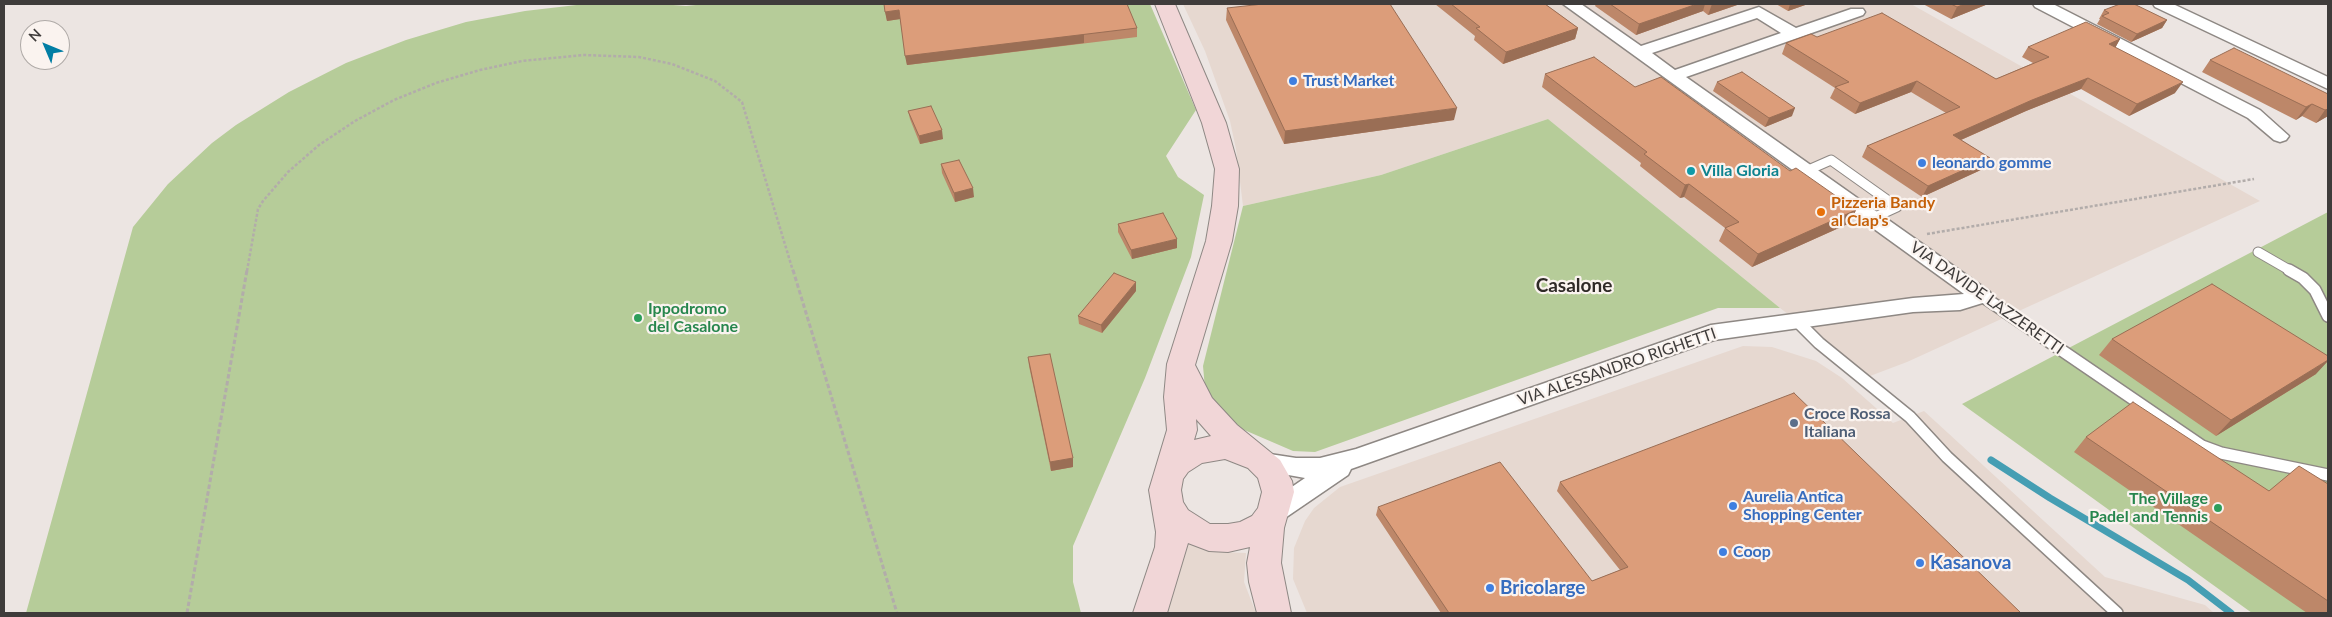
<!DOCTYPE html>
<html>
<head>
<meta charset="utf-8">
<style>
	body { margin:0 }
	#map { position:relative; width:2332px; height:617px; overflow:hidden; background:#ece5e2; font-family:Lato,sans-serif }
	canvas { display:block }
	.frame { position:absolute; inset:0; border:5px solid #3f3c3b; pointer-events:none }
	.north { position:absolute; left:20px; top:20px; width:50px; height:50px; box-sizing:border-box; background:#faf3ef; border:1px solid #afaaa7; border-radius:50%; rotate:315deg; font-size:14px; font-weight:700; line-height:20px; text-align:center; color:#3f3c3b }
	.north::after { content:''; display:block; margin:auto; width:18px; height:22px; background:#017ea4; clip-path:polygon(50% 0,100% 100%,50% 72%,0 100%) }
</style>
</head>
<body>
<div id="map">
<canvas width="2332" height="617"></canvas>
<div class="frame"></div>
<div class="north">N</div>
</div>
<script>
const ctx = document.querySelector('canvas').getContext('2d');
ctx.lineJoin = 'round';
function fill(path, color) { ctx.fillStyle = color; ctx.fill(path, 'evenodd'); }
const shape = rows => new Path2D(rows.map(r => 'M' + r).join(''));
function stroke(path, color, width, dash) { ctx.strokeStyle = color; ctx.lineWidth = width; ctx.lineCap = dash ? 'butt' : 'round'; ctx.setLineDash(dash || []); ctx.stroke(path); }
function write(font, color, halo, rows, align = 'center') {
  ctx.font = font + ' Lato,sans-serif'; ctx.lineWidth = 4.5; ctx.setLineDash([]); ctx.textBaseline = 'middle'; ctx.strokeStyle = halo; ctx.fillStyle = color; for (const [text, x, y, turn = 0] of rows) {
    ctx.save(); ctx.translate(x, y); ctx.rotate((+turn || 0) * Math.PI / 180); ctx.textAlign = isNaN(turn) ? turn : align; if (halo) ctx.strokeText(text, 0, 0); ctx.fillText(text, 0, 0); ctx.restore();
  }
}
const built = shape([
	[1183,4,1911,4,2260,201,1907,362,1870,376,1780,308,1548,119,1381,175,1243,206,1236,149,1230,121,1205,51],
	[1743,346,1772,347,1816,361,1842,378,1893,423,1924,411,2105,577,2205,605,2214,613,1307,613,1293,579,1294,548,1305,521,1314,508,1340,487],
	[1188,543,1223,552,1246,553,1244,582,1256,613,1162,613]
]);
const green = shape([
	[585,4,660,4,686,6,706,4,1150,4,1196,110,1166,156,1178,177,1204,195,1191,257,1145,378,1073,546,1073,582,1081,613,26,613,133,227,168,184,212,143,236,125,289,92,346,63,406,40,466,22,525,11],
	[1548,119,1780,308,1718,308,1315,452,1293,451,1235,426,1225,418,1205,388,1203,366,1243,206,1381,175],
	[2328,212,2328,613,2252,613,1962,404]
]);
const stream = shape([
	[1991,460,2050,498,2188,580,2231,613]
]);
const pathFar1 = shape([
	[1927,234,2254,179],
	[247,271,258,209,263,201,288,172,319,145,355,121,394,100,436,83,480,70,522,61,583,55,639,57,672,64,715,81,742,102,793,271]
]);
const path = shape([
	[793,270,897,613],
	[187,613,247,270]
]);
const laneFar1 = shape([
	[1806,171,1831,160,1897,207,1873,218],
	[2258,252,2291,271]
]);
const lane = shape([
	[2289,270,2303,278,2315,290,2328,316],
	[1982,296,2202,446,2221,453,2328,475],
	[1798,322,1819,343,1910,417,1947,457,2117,613]
]);
const street = shape([
	[1563,4,1581,4,1641,46,1759,7,1796,28,1851,9,1863,9,1865,12,1863,15,1686,77,1989,291,1993,296,1989,301,1960,310,1913,312,1714,340,1351,469,1348,475,1282,520,1273,523,1264,520,1261,513,1264,506,1305,478,1255,469,1251,462,1255,455,1263,453,1296,458,1320,458,1356,449,1711,325,1913,298,1964,294,1563,4],
	[1757,18,1781,33,1675,70,1652,53,1757,18],
	[2033,4,2053,4,2260,110,2289,136,2286,140,2280,142,2274,140,2248,118,2035,7,2033,4],
	[2153,4,2173,4,2328,77,2328,89,2155,7,2153,4]
]);
const secondary = shape([
	[1155,4,1175,4,1226,123,1239,169,1238,206,1232,241,1195,365,1212,398,1237,425,1280,460,1292,481,1294,492,1284,528,1281,563,1291,613,1257,613,1249,582,1247,563,1250,547,1228,552,1209,551,1188,543,1167,613,1133,613,1155,547,1156,532,1149,490,1167,430,1164,397,1167,364,1206,241,1212,206,1215,169,1202,123,1155,4],
	[1196,419,1211,436,1194,440,1197,430,1196,419],
	[1225,459,1248,468,1258,478,1262,492,1258,508,1252,516,1240,522,1228,524,1210,524,1188,510,1183,502,1181,490,1183,479,1188,472,1202,463,1225,459]
]);
const wall = shape([
	[884,4,1137,28,1137,37,907,65,900,19,887,21],
	[1435,4,1545,4,1578,28,1575,39,1503,64,1474,40,1475,36],
	[1596,4,1740,4,1708,15,1703,11,1636,35,1595,6],
	[1776,4,1808,4,1788,11],
	[1923,4,1988,4,1951,19],
	[1227,8,1454,120,1284,144,1226,20],
	[2104,10,2167,20,2162,28,2131,42,2097,24,2100,19,2099,19],
	[1817,37,1996,79,2033,63,2022,57,2028,47,2120,39,2115,48,2175,93,2129,116,2081,89,2026,111,1961,140,1990,158,1983,169,1922,197,1862,157,1867,146,1946,113,1911,92,1855,114,1830,98,1835,88,1782,54,1786,43],
	[2210,60,2328,94,2328,116,2316,123,2302,116,2296,120,2202,72],
	[1545,74,1635,87,1790,171,1856,210,1850,223,1752,267,1719,241,1725,228,1684,197,1680,198,1640,166,1641,163,1542,87],
	[1717,82,1792,116,1765,127,1713,91],
	[908,111,943,139,920,144,910,119],
	[941,164,974,197,955,202,942,173],
	[1118,224,1177,248,1132,259,1118,232],
	[1136,291,1102,333,1079,324,1078,316],
	[2112,339,2316,374,2216,436,2099,355],
	[1028,357,1073,458,1073,467,1051,471,1029,366],
	[2086,437,2269,491,2328,484,2328,613,2307,613,2074,452],
	[1560,482,2021,613,1441,613,1376,515,1378,507,1592,581,1620,570,1557,491]
]);
const shadedWall = shape([
	[1697,4,1705,4,1703,11,1636,35,1639,24],
	[1712,4,1740,4,1708,15],
	[1790,4,1808,4,1788,11],
	[1965,4,1988,4,1951,19,1957,7],
	[899,10,900,19,887,21,885,12],
	[2167,20,2162,28,2131,42,2137,34],
	[1578,28,1575,39,1503,64,1506,52],
	[1084,34,1084,43,907,65,905,56],
	[2120,39,2114,50,2109,44],
	[2088,78,2081,89,2026,111,1947,146,1953,135,2032,100],
	[1917,81,1911,92,1855,114,1860,103],
	[2183,82,2175,93,2129,116,2137,104],
	[2312,104,2302,116,2296,120,2306,107],
	[1457,108,1454,120,1284,144,1285,131],
	[1795,108,1792,116,1765,127,1769,118],
	[2328,109,2328,116,2316,123,2325,110],
	[942,130,943,139,920,144,919,136],
	[1990,158,1983,169,1922,197,1928,186],
	[1689,184,1684,197,1680,198,1685,185],
	[973,188,974,197,955,202,954,193],
	[1856,210,1850,223,1752,267,1758,254],
	[1177,239,1177,248,1132,259,1131,250],
	[1136,282,1136,291,1102,333,1101,325],
	[2328,360,2328,361,2316,374,2216,436,2231,420],
	[1073,458,1073,467,1051,471,1050,462]
]);
const building = shape([
	[884,4,1127,4,1137,28,905,56,899,10,885,12,884,4],
	[1263,4,1390,4,1457,108,1285,131,1227,8,1263,4],
	[1451,4,1545,4,1578,28,1506,52,1476,28,1480,27,1451,4],
	[1610,4,1697,4,1639,24,1610,4],
	[1951,4,1965,4,1957,7,1951,4],
	[2120,4,2134,4,2167,20,2137,34,2102,16,2109,13,2104,10,2120,4],
	[1882,13,1996,79,2049,57,2028,47,2086,22,2120,39,2109,44,2183,82,2137,104,2088,78,2032,100,1953,135,1990,158,1928,186,1867,146,1960,107,1917,81,1860,103,1835,87,1849,82,1786,43,1811,34,1817,37,1882,13],
	[2234,48,2328,94,2328,109,2325,110,2312,104,2306,107,2210,60,2234,48],
	[1594,57,1635,87,1661,77,1790,171,1796,168,1856,210,1758,254,1725,228,1739,222,1689,184,1685,185,1644,154,1647,152,1545,74,1594,57],
	[1742,72,1795,108,1769,118,1717,82,1742,72],
	[931,106,942,130,919,136,908,111,931,106],
	[959,160,973,188,954,193,941,164,959,160],
	[1163,213,1177,239,1131,250,1118,224,1163,213],
	[1114,273,1136,282,1101,325,1078,316,1114,273],
	[2212,284,2328,356,2328,360,2231,420,2112,339,2212,284],
	[1050,354,1073,458,1050,462,1028,357,1050,354],
	[1794,393,2021,613,1449,613,1378,507,1500,462,1592,581,1628,567,1560,482,1794,393],
	[2133,402,2269,491,2299,466,2328,484,2328,601,2086,437,2133,402]
]);
const markers = [
	[1293,81,5,"#3f7fe0"],
	[1922,163,5,"#3f7fe0"],
	[1691,171,5,"#0f9aa8"],
	[1821,212,5,"#e8710a"],
	[638,318,5,"#2e9e5b"],
	[1794,423,5,"#5c6f8a"],
	[1733,506,5,"#3f7fe0"],
	[2218,508,5,"#2e9e5b"],
	[1723,552,5,"#3f7fe0"],
	[1920,563,5,"#3f7fe0"],
	[1490,588,5,"#3f7fe0"]
];
const shopNames = [
	["Trust Market",1303,81],
	["leonardo gomme",1932,163],
	["Aurelia Antica",1743,497],
	["Shopping Center",1743,515],
	["Coop",1733,552]
];
const cultureNames = [
	["Villa Gloria",1701,171]
];
const foodNames = [
	["Pizzeria Bandy",1831,203],
	["al Clap's",1831,221]
];
const streetNames = [
	["VIA DAVIDE LAZZERETTI",1987,298,35],
	["VIA ALESSANDRO RIGHETTI",1617,367,-19]
];
const leisureNames = [
	["Ippodromo",648,309],
	["del Casalone",648,327],
	["The Village",2208,499,"right"],
	["Padel and Tennis",2208,517,"right"]
];
const serviceNames = [
	["Croce Rossa",1804,414],
	["Italiana",1804,432]
];
const quarterNames = [
	["Casalone",1574,286]
];
const nearShopnames = [
	["Kasanova",1930,563],
	["Bricolarge",1500,588]
];
fill(built, '#e6d8d0');
fill(green, '#b6cc99');
stroke(stream, '#459eb3', 7);
stroke(laneFar1, '#8e8884', 11);
stroke(lane, '#8e8884', 14);
stroke(street, '#8e8884', 3);
stroke(secondary, '#8e8884', 2);
stroke(pathFar1, '#b2acaa', 2.5, [3, 2]);
stroke(path, '#b2acaa', 3, [4.5, 2.5]);
stroke(laneFar1, '#fff', 9);
stroke(lane, '#fff', 11);
fill(street, '#fff');
fill(secondary, '#f1d6d7');
fill(wall, '#bd8769');
fill(shadedWall, '#9a6e55');
fill(building, '#dc9d7a');
stroke(building, '#9a6e55', 1);
for (const [x, y, r, color] of markers) { const dot = new Path2D(); dot.arc(x, y, r, 0, 2 * Math.PI); ctx.fillStyle = color; ctx.fill(dot); stroke(dot, '#faf3ef', 2); }
write('bold 16px', '#366cbe', '#faf3ef', shopNames, 'left');
write('bold 16px', '#0d838f', '#faf3ef', cultureNames, 'left');
write('bold 16px', '#c56008', '#faf3ef', foodNames, 'left');
write('16px', '#3f3c3b', '#faf3ef', streetNames);
write('bold 16px', '#27864d', '#faf3ef', leisureNames, 'left');
write('bold 16px', '#4e5e75', '#faf3ef', serviceNames, 'left');
write('bold 19px', '#2f2a27', '#faf3ef', quarterNames);
write('bold 19px', '#366cbe', '#faf3ef', nearShopnames, 'left');
</script>
</body>
</html>
